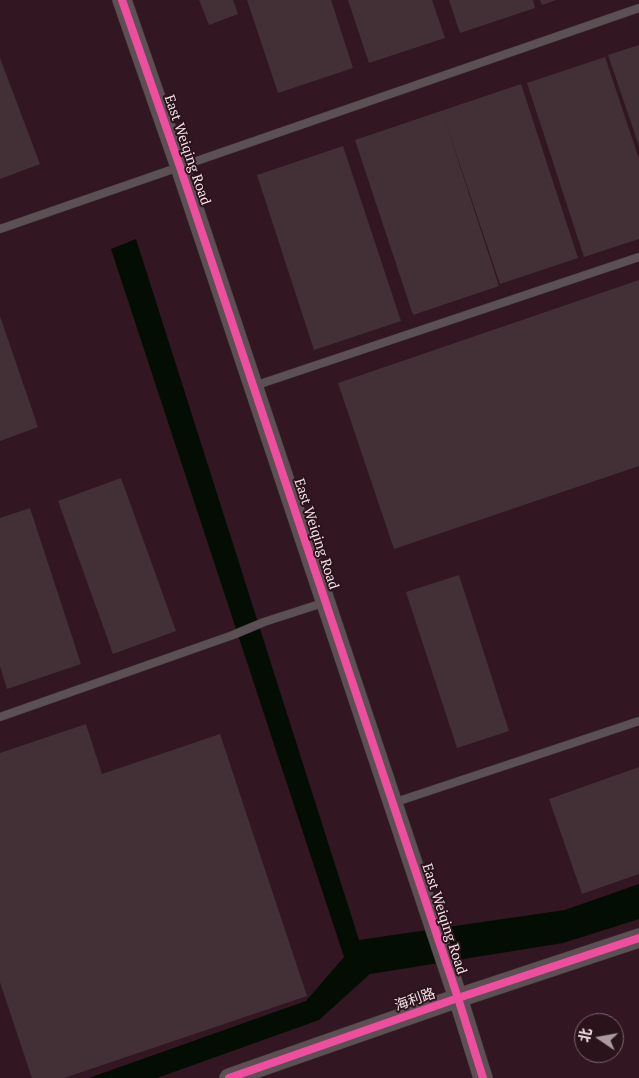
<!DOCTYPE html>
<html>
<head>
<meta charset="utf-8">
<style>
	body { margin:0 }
	#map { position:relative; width:639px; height:1078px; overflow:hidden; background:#25191d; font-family:"PT Serif","Noto Sans SC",serif }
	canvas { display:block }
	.north { position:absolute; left:574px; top:1013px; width:50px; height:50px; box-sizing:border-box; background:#2b131c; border:1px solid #7b656d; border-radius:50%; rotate:282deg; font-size:14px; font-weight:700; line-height:20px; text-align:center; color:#f3e1e7 }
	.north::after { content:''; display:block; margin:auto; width:18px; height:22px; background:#ab9ba0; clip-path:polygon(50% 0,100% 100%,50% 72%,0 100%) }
</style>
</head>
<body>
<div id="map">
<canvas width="639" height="1078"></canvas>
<div class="north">北</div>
</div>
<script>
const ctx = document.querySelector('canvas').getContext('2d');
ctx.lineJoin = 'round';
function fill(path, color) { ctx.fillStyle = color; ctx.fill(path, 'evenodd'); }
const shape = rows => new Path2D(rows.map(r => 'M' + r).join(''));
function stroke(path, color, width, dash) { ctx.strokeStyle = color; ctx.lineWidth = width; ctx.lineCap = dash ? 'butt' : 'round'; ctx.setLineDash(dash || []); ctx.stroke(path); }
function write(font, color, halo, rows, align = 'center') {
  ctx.font = font + ' "PT Serif","Noto Sans SC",serif'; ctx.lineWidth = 4; ctx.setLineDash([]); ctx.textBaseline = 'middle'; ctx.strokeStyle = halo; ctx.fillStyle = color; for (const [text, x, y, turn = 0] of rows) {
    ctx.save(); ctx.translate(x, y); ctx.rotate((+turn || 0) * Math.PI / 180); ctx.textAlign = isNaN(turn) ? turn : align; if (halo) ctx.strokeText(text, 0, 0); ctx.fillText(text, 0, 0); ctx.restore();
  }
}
const built = shape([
	[0,0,639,0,639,1078,0,1078],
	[584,1023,614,1023,614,1053,584,1053]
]);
const water = shape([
	[136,239,359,940,565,910,639,884,639,919,563,943,370,974,319,1020,157,1078,89,1078,306,1001,344,957,111,249]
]);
const building = shape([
	[199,0,233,0,238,14,209,25],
	[247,0,331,0,353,68,278,93],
	[348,0,432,0,445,38,369,63],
	[449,0,533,0,535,8,460,33],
	[540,0,556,0,542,5],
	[639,45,639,146,608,55],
	[605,57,639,159,639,239,584,257,527,83],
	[0,58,40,164,0,179],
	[521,84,578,258,500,284,443,114,499,286,413,315,355,140],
	[343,146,401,321,314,350,257,175],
	[639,280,639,466,394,549,338,383],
	[0,316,38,427,0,441],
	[121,478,176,631,113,654,58,501],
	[30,508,81,664,7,689,0,666,0,518],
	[459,575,509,731,457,748,406,592],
	[86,724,102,774,220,734,307,996,64,1078,32,1078,0,982,0,753],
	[639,767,639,874,582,894,549,799]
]);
const service = shape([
	[0,229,639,8],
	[254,386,639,257],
	[0,717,233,635,264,622,326,602],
	[393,803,639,721]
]);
const tertiary = shape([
	[122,0,180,167,458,998,483,1078],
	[229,1078,458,998,639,938]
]);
const cycleway = shape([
	[122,0,180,167,458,998,483,1078],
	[229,1078,458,998,639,938]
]);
const streetNames = [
	["East Weiqing Road",187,150,71],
	["East Weiqing Road",316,534,72],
	["East Weiqing Road",444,919,72],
	["海利路",415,1000,-19]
];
fill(built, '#321621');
fill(water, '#030d03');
fill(building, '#433037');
stroke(service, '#3f3538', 9);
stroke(tertiary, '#3f3538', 20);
stroke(service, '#5b5054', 8);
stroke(tertiary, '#5b5054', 19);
stroke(cycleway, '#ef4d9e', 8);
write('14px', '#f3e1e7', '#2b131c', streetNames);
</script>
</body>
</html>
